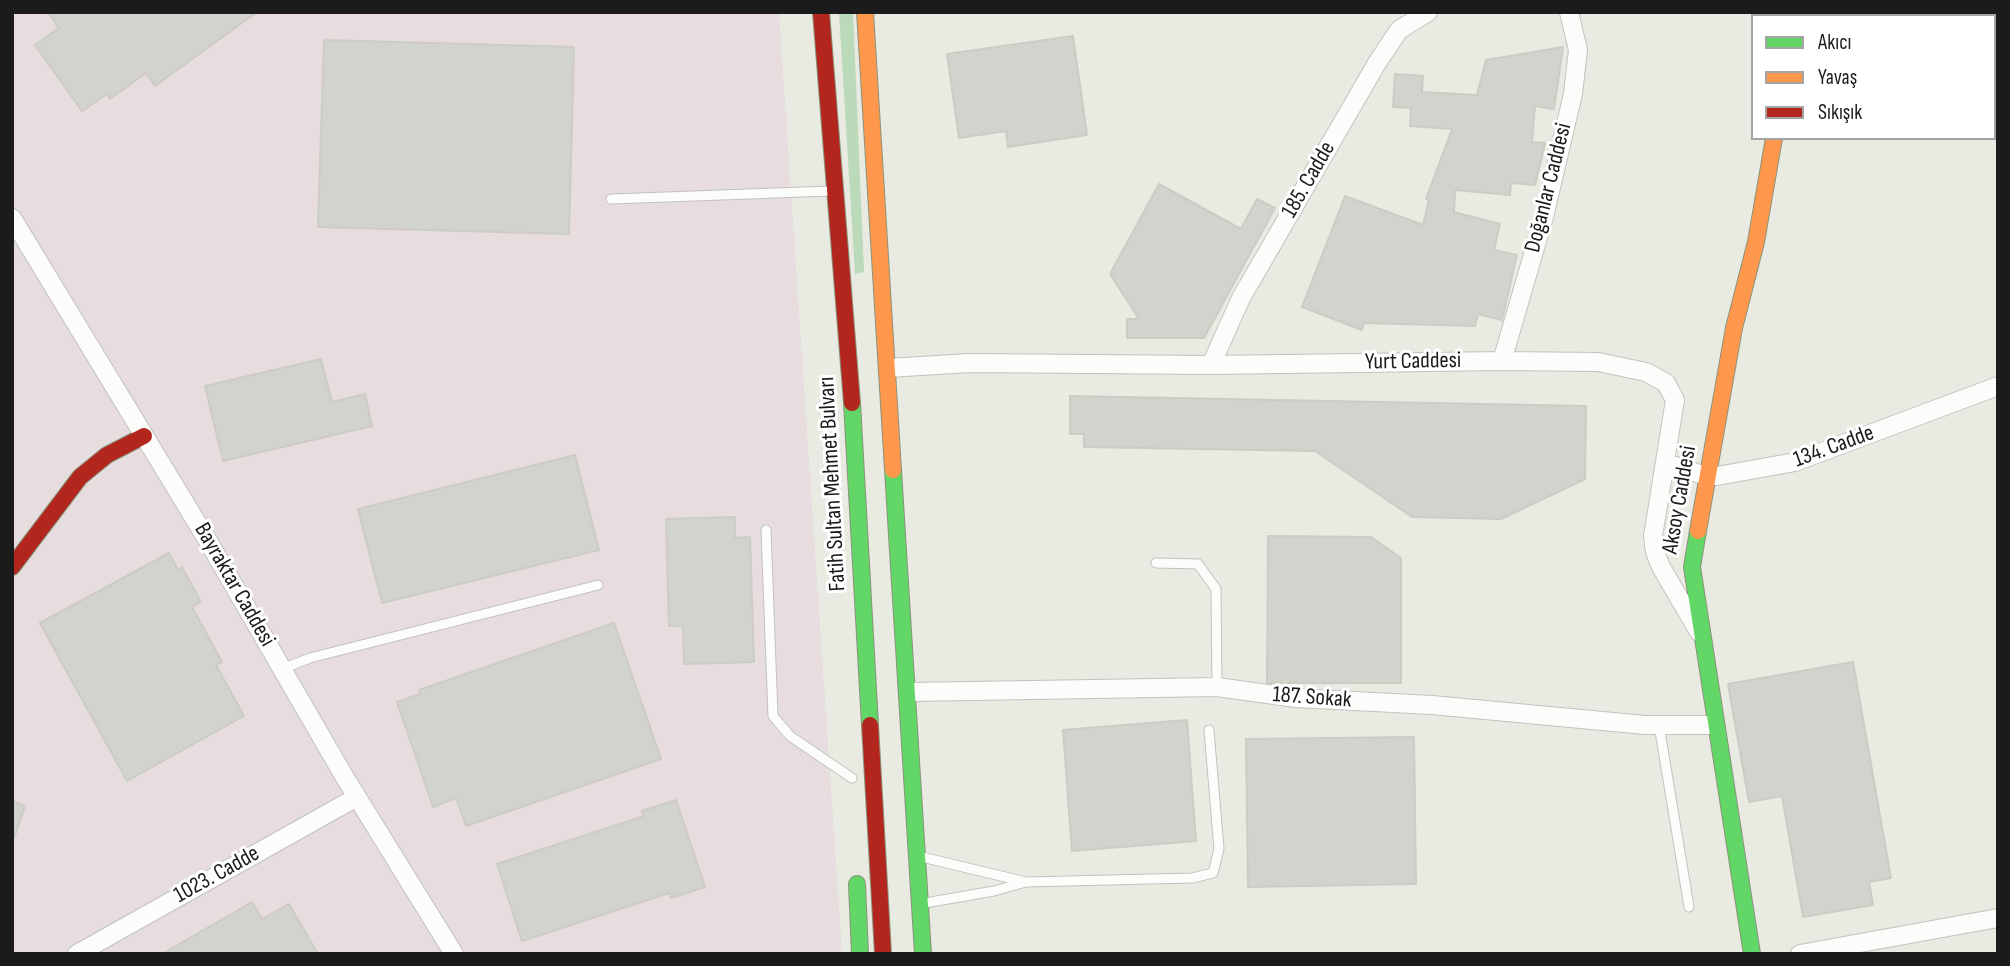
<!DOCTYPE html>
<html>
<head>
<meta charset="utf-8">
<style>
	body { margin:0 }
	#map { position:relative; width:2010px; height:966px; overflow:hidden; background:#e9eae2; font-family:"Sofia Sans Condensed",sans-serif }
	canvas { display:block }
	.frame { position:absolute; inset:0; border:14px solid #1b1b1b; pointer-events:none }
	.legend { position:absolute; left:1751px; top:14px; width:245px; height:126px; box-sizing:border-box; background:#fff; border:2px solid #a4a4a4; margin:0; padding:9px 12px; list-style:none; font-size:21px; color:#1b1b1b }
	.legend li { display:flex; align-items:center; gap:14px; height:35px }
	.legend b { width:35px; border:2px solid #a4a4a4 }
</style>
</head>
<body>
<div id="map">
<canvas width="2010" height="966"></canvas>
<div class="frame"></div>
<ul class="legend">
<li><b style="height:9px;background:#63d668"></b>Akıcı</li>
<li><b style="height:9px;background:#ff974d"></b>Yavaş</li>
<li><b style="height:9px;background:#b3261e"></b>Sıkışık</li>
</ul>
</div>
<script>
const ctx = document.querySelector('canvas').getContext('2d');
ctx.lineJoin = 'round';
function fill(path, color) { ctx.fillStyle = color; ctx.fill(path, 'evenodd'); }
const shape = rows => new Path2D(rows.map(r => 'M' + r).join(''));
function stroke(path, color, width, dash) { ctx.strokeStyle = color; ctx.lineWidth = width; ctx.lineCap = dash ? 'butt' : 'round'; ctx.setLineDash(dash || []); ctx.stroke(path); }
function write(font, color, halo, rows, align = 'center') {
  ctx.font = font + ' "Sofia Sans Condensed",sans-serif'; ctx.lineWidth = 6; ctx.setLineDash([]); ctx.textBaseline = 'middle'; ctx.strokeStyle = halo; ctx.fillStyle = color; for (const [text, x, y, turn = 0] of rows) {
    ctx.save(); ctx.translate(x, y); ctx.rotate((+turn || 0) * Math.PI / 180); ctx.textAlign = isNaN(turn) ? turn : align; if (halo) ctx.strokeText(text, 0, 0); ctx.fillText(text, 0, 0); ctx.restore();
  }
}
const industrial = shape([
	[12,12,779,12,842,954,12,954]
]);
const forest = shape([
	[839,12,853,12,864,272,855,274]
]);
const building = shape([
	[48,12,257,12,155,86,146,73,110,99,107,94,82,111,35,45,59,28,48,12],
	[1073,36,1087,135,1008,147,1006,131,959,138,947,54,1073,36],
	[324,40,574,47,569,234,318,227,324,40],
	[1563,47,1554,109,1535,106,1532,142,1545,143,1535,185,1511,183,1510,195,1455,190,1454,212,1500,224,1494,250,1517,255,1502,320,1478,314,1475,326,1364,323,1362,330,1302,307,1345,196,1423,225,1429,200,1426,199,1452,129,1410,126,1411,108,1393,107,1395,74,1423,76,1422,92,1477,95,1486,60,1563,47],
	[1159,184,1241,229,1257,199,1275,208,1204,338,1127,338,1127,319,1139,319,1110,274,1159,184],
	[321,359,332,402,365,394,372,426,223,461,205,386,321,359],
	[1070,396,1586,406,1585,479,1501,519,1412,517,1315,451,1084,447,1084,434,1070,434,1070,396],
	[575,455,599,550,382,603,358,509,575,455],
	[735,517,735,538,750,537,754,662,684,664,683,626,669,626,666,519,735,517],
	[1268,536,1371,537,1401,558,1401,683,1267,683,1268,536],
	[169,553,178,570,182,567,201,602,192,607,222,662,216,665,244,716,127,781,40,623,169,553],
	[614,623,661,759,466,826,456,798,433,807,397,702,420,694,419,690,614,623],
	[1853,662,1891,878,1869,882,1873,905,1803,917,1782,796,1749,802,1728,684,1853,662],
	[1187,720,1196,841,1072,851,1063,730,1187,720],
	[1414,737,1416,884,1248,887,1246,739,1414,737],
	[676,800,705,887,671,898,669,893,522,941,497,864,644,816,642,811,676,800],
	[12,801,25,806,14,838,12,838,12,801],
	[252,902,262,919,289,904,318,954,162,954,252,902]
]);
const lane = shape([
	[611,199,831,191],
	[766,530,773,716,790,736,852,778],
	[1156,563,1198,564,1216,589,1217,687],
	[282,669,310,658,598,585],
	[1659,725,1689,907],
	[922,857,1026,882],
	[925,903,994,891,1026,882,1192,878,1213,873,1219,849,1209,730]
]);
const street = shape([
	[1991,16,1991,12],
	[1994,102,1998,101],
	[12,218,208,541,344,776,454,954],
	[1502,361,1544,217,1573,94,1578,50,1569,12],
	[1211,365,1241,298,1377,63,1399,30,1428,12],
	[888,368,969,363,1211,365,1502,361,1598,362,1646,372,1666,383,1675,400,1653,536,1655,552,1661,567,1699,632],
	[1666,463,1706,476,1717,476,1795,462,1998,386],
	[908,692,1217,687,1296,698,1432,705,1645,725,1715,725],
	[77,954,357,797],
	[1800,954,1998,918]
]);
const fast = shape([
	[1779,12,1779,16],
	[852,403,870,725],
	[893,470,923,954],
	[1698,531,1692,567,1752,954],
	[857,884,860,954]
]);
const slow = shape([
	[865,12,893,470],
	[1698,531,1734,328,1756,242,1774,138]
]);
const jam = shape([
	[821,12,852,403],
	[12,567,80,477,107,455,144,436],
	[870,725,883,954]
]);
const streetNames = [
	["185. Cadde",1309,180,-60],
	["Doğanlar Caddesi",1549,188,-76],
	["Yurt Caddesi",1413,362,-1],
	["134. Cadde",1834,447,-20],
	["Fatih Sultan Mehmet Bulvarı",833,484,-93],
	["Aksoy Caddesi",1680,500,-80],
	["Bayraktar Caddesi",234,585,60],
	["187. Sokak",1312,698,4],
	["1023. Cadde",217,875,-29]
];
fill(industrial, '#e7dcde');
fill(forest, '#badab9');
fill(building, '#d3d3cd');
stroke(building, '#ccccc4', 2);
stroke(lane, '#c2c2bf', 11);
stroke(street, '#c2c2bf', 20);
stroke(fast, '#89947b', 18);
stroke(slow, '#89947b', 18);
stroke(jam, '#89947b', 18);
stroke(lane, '#fcfcfb', 9);
stroke(street, '#fcfcfb', 18);
stroke(fast, '#63d668', 16);
stroke(slow, '#ff974d', 16);
stroke(jam, '#b3261e', 16);
write('23px', '#1b1b1b', '#fff', streetNames);
</script>
</body>
</html>
